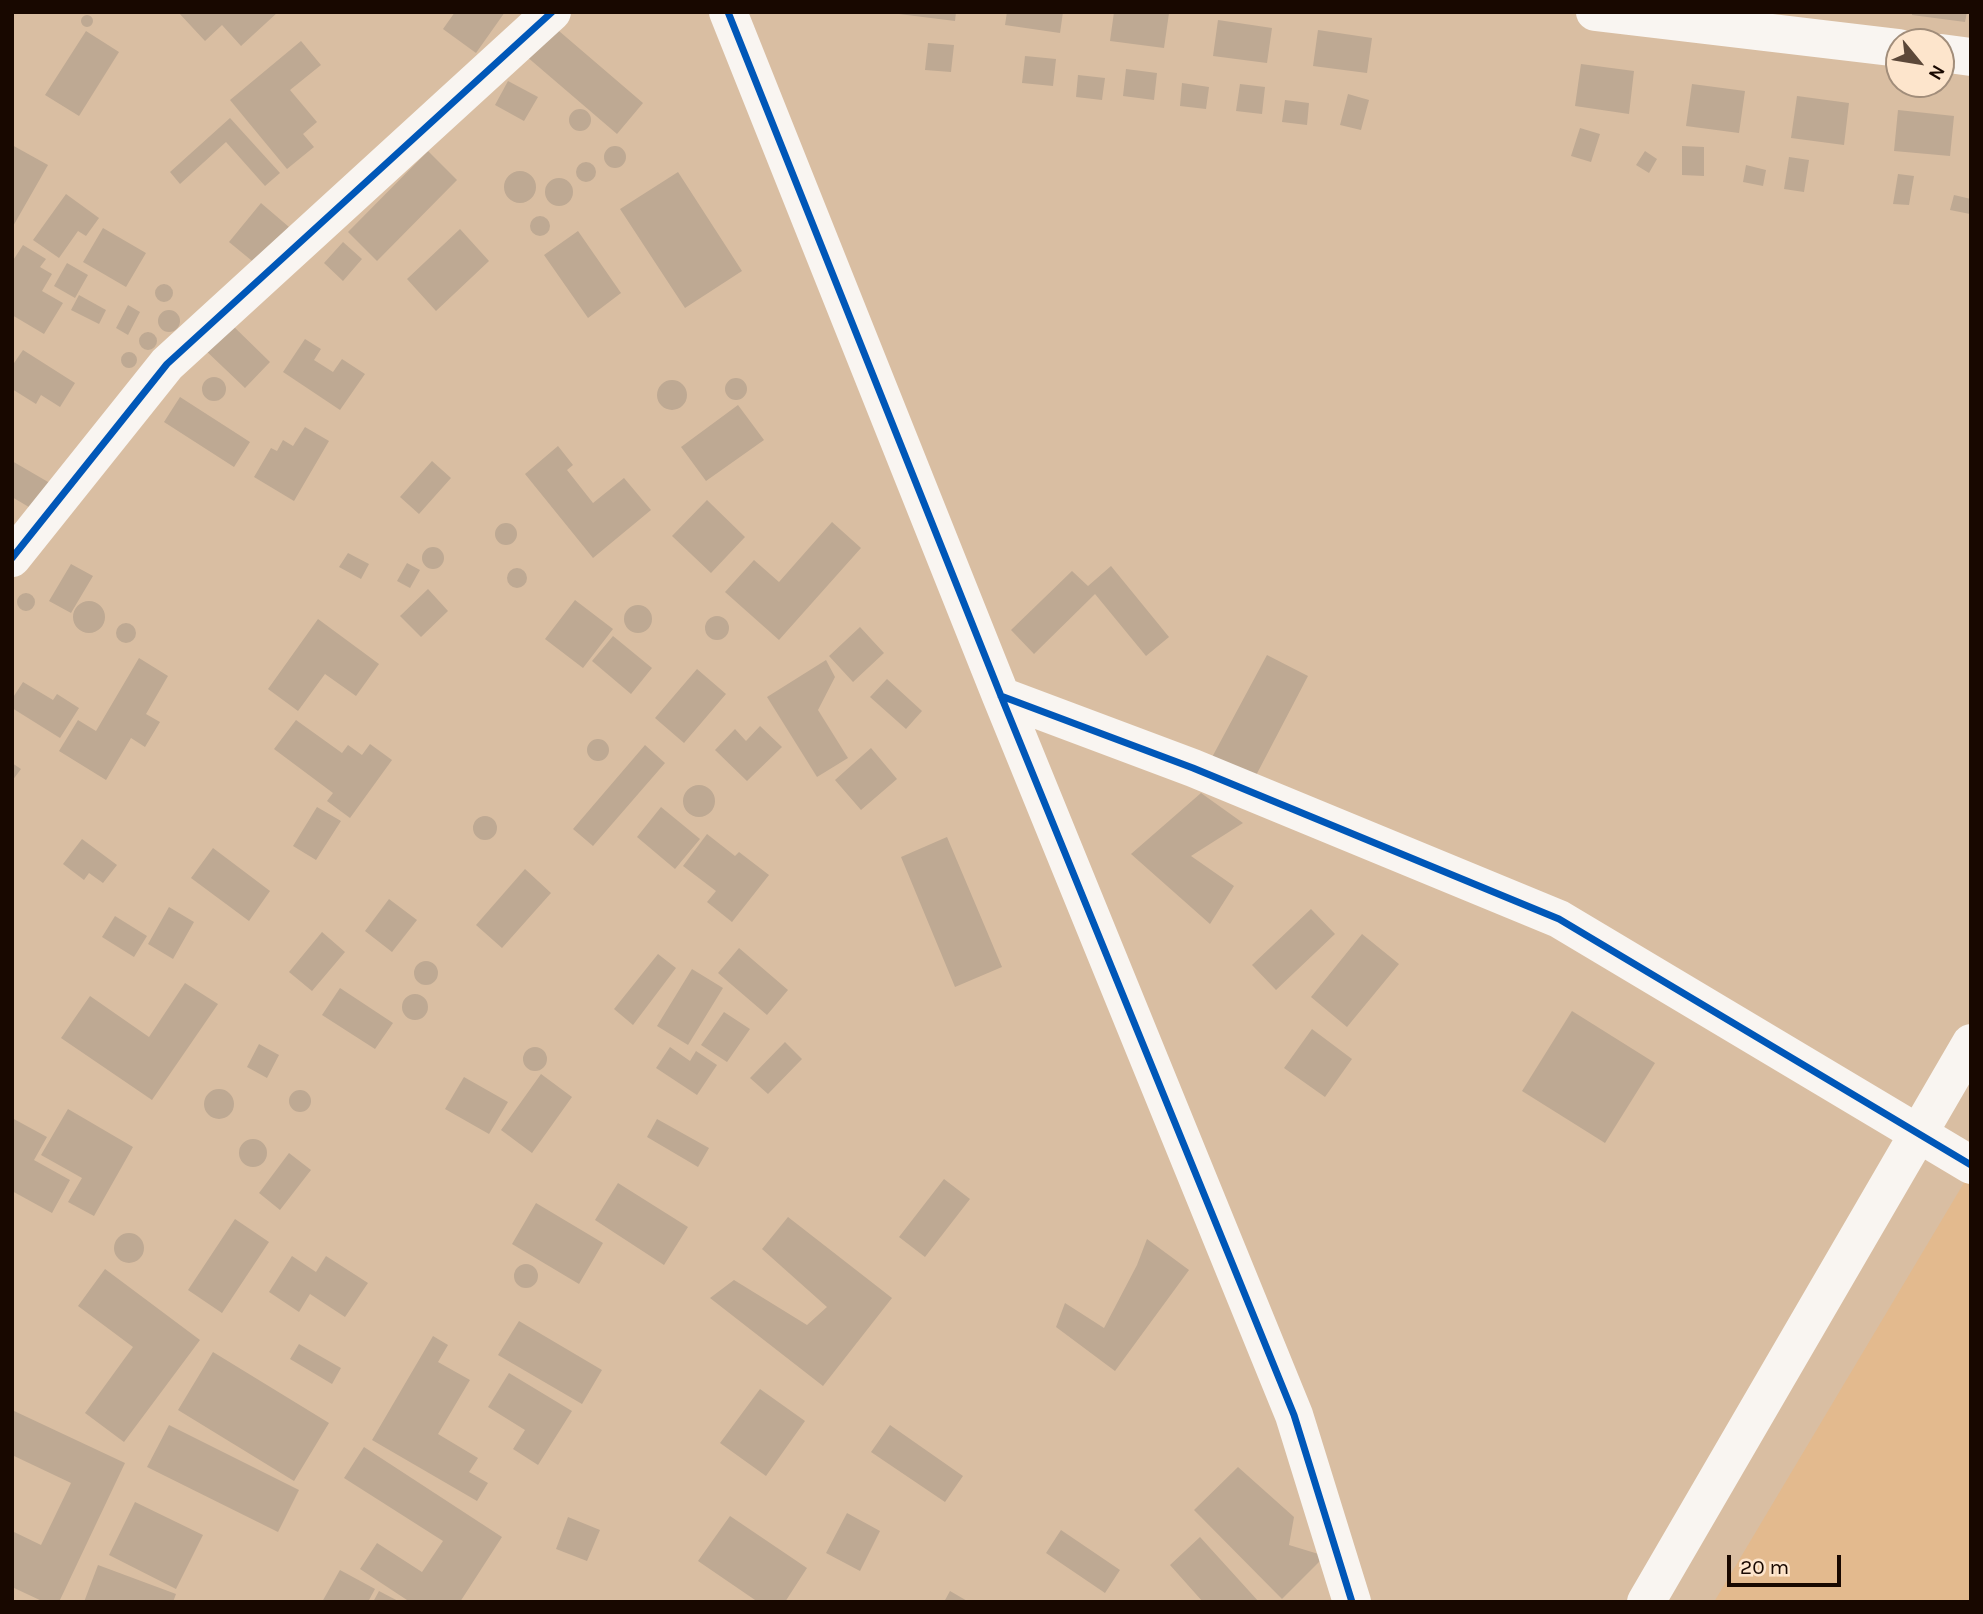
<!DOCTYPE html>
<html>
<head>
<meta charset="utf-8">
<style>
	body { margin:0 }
	#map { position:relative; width:1983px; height:1614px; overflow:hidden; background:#d9bea2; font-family:Karla,sans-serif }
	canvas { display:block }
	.frame { position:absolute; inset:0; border:14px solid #180800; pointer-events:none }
	.north { position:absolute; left:1885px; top:28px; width:70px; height:70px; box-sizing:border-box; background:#fde5cc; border:2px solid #a18d7a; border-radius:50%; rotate:120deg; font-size:19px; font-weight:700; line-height:28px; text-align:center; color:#180800 }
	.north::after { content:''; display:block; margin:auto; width:24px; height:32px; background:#5c4839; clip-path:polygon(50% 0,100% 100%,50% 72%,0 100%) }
	.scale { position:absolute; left:1727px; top:1555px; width:114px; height:32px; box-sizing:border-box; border:4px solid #180800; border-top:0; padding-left:9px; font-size:21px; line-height:24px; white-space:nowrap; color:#180800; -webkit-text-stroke:5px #fde5cc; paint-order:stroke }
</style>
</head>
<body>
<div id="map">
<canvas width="1983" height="1614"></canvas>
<div class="frame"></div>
<div class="north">N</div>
<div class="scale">20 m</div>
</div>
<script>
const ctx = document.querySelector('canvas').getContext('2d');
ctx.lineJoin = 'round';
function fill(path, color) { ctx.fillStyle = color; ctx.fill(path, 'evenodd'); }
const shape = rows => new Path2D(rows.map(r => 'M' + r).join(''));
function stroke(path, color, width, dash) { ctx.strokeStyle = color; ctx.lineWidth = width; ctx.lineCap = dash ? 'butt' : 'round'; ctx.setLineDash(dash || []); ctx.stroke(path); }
const built = shape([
	[1971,1171,1971,1602,1714,1602]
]);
const building = shape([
	[178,12,278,12,241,46,222,25,205,41],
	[455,12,505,12,476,53,443,29],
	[899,12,956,12,955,21,899,14],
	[1007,12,1063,12,1060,33,1005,25],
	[1114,12,1169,13,1164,48,1110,41],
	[1912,12,1967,12,1965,22,1912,15],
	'81 21a6 6 0 1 1 12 0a6 6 0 1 1-12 0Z',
	[1218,20,1272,28,1267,63,1213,56],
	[552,25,643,103,617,134,526,56],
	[1318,30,1372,38,1367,73,1313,66],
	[86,31,119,52,79,116,45,95],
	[301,41,321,65,290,90,317,122,303,134,314,147,287,169,230,100],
	[928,43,954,45,951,72,925,70],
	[1025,56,1056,59,1053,86,1022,83],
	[1581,64,1634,71,1629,114,1575,106],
	[1126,69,1157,73,1154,100,1123,96],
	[1078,75,1105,78,1102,100,1076,97],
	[508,81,538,97,524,121,495,105],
	[1182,83,1209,87,1206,109,1180,106],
	[1240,84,1265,87,1262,114,1236,111],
	[1692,84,1745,91,1739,133,1686,126],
	[1348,94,1369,100,1361,130,1340,125],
	[1797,96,1849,103,1844,145,1791,138],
	[1285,100,1309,103,1307,125,1282,122],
	'569 120a11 11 0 1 1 22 0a11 11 0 1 1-22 0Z',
	[1898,110,1954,116,1950,156,1894,151],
	[230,118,280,173,265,186,226,142,180,184,170,172],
	[1580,128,1600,134,1591,162,1571,156],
	[12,145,48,165,12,228],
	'604 157a11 11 0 1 1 22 0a11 11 0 1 1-22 0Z',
	[1682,146,1704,147,1704,176,1682,175],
	[428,151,457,180,377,261,348,232],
	[1645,151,1657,159,1649,173,1636,165],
	[1789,157,1809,160,1804,192,1784,189],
	'576 172a10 10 0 1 1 20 0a10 10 0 1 1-20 0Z',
	[1746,165,1766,170,1763,186,1743,182],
	'504 187a16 16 0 1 1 32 0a16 16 0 1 1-32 0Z',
	[678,172,742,271,685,308,620,209],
	[1898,174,1914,176,1909,205,1893,204],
	'545 192a14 14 0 1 1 28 0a14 14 0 1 1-28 0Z',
	[66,194,99,218,86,236,78,231,59,258,33,240],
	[1954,195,1971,199,1970,214,1950,210],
	[261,203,289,227,257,265,229,242],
	'530 226a10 10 0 1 1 20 0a10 10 0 1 1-20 0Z',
	[103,228,146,253,126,287,83,262],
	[460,229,489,261,436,311,407,279],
	[578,231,621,293,588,318,544,255],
	[343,242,362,259,343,281,324,263],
	[23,245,46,259,40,267,52,274,42,291,63,303,44,334,12,315,12,262],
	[67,263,88,275,75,298,54,286],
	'155 293a9 9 0 1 1 18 0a9 9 0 1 1-18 0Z',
	[79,295,106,310,99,324,71,310],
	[128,305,140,312,128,335,116,328],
	'158 321a11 11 0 1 1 22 0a11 11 0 1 1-22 0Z',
	[228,321,270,362,245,388,202,347],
	'139 341a9 9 0 1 1 18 0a9 9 0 1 1-18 0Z',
	[305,339,321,349,314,360,333,372,342,359,365,374,340,410,283,372],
	[23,350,75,383,60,407,41,395,36,404,12,389,12,366],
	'121 360a8 8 0 1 1 16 0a8 8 0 1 1-16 0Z',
	'202 389a12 12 0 1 1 24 0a12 12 0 1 1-24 0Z',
	'725 389a11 11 0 1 1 22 0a11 11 0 1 1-22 0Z',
	'657 395a15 15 0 1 1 30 0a15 15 0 1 1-30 0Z',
	[180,397,250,442,234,467,164,422],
	[738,405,764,440,706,481,681,447],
	[305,427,329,441,294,501,254,477,271,448,277,451,283,440,293,446],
	[558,446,573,465,567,470,593,503,624,478,651,510,593,558,525,474],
	[12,461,55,486,39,513,12,497],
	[432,461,451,478,419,514,400,497],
	[707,500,745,537,711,573,672,536],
	[832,522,861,548,779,640,725,592,754,560,779,582],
	'495 534a11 11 0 1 1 22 0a11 11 0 1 1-22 0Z',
	'422 558a11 11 0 1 1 22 0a11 11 0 1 1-22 0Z',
	[348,553,369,564,361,579,339,567],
	[407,563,420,570,410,588,397,581],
	[71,564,93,576,71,613,49,601],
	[1111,566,1169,637,1146,656,1095,594,1034,654,1011,630,1072,571,1088,586],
	'507 578a10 10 0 1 1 20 0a10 10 0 1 1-20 0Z',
	[428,589,448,611,421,637,400,616],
	'17 602a9 9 0 1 1 18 0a9 9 0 1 1-18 0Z',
	[575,600,613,629,583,668,545,639],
	'73 617a16 16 0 1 1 32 0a16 16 0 1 1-32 0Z',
	'624 619a14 14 0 1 1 28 0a14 14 0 1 1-28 0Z',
	'705 628a12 12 0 1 1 24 0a12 12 0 1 1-24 0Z',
	[318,619,379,664,356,696,325,674,298,711,268,689],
	'116 633a10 10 0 1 1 20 0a10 10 0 1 1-20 0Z',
	[860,627,884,653,853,682,829,656],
	[613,636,652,668,631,694,592,661],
	[1267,655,1308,676,1252,783,1210,761],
	[139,658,168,676,146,714,160,722,145,747,131,738,106,780,59,751,78,720,96,731],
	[826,660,835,677,818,710,848,758,817,777,767,697],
	[697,669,726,694,684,743,655,718],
	[887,679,922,711,906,729,870,697],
	[23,682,53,700,57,694,79,708,60,738,12,708,12,699],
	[296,720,342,753,348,745,362,755,370,744,392,760,350,818,327,801,333,793,274,749],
	[760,726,782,747,747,781,715,750,735,729,746,741],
	'587 750a11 11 0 1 1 22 0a11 11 0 1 1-22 0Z',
	[645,745,665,763,593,846,573,829],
	[871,748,897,779,861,810,835,780],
	[12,763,21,769,12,781],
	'683 801a16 16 0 1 1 32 0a16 16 0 1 1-32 0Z',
	[1201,793,1243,823,1191,856,1234,886,1210,924,1131,854],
	[317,807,341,821,316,860,293,846],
	[661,807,700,839,675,869,637,837],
	'473 828a12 12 0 1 1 24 0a12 12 0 1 1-24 0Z',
	[707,834,735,856,739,852,769,875,732,922,707,902,716,891,683,866],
	[947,837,1002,967,955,987,901,857],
	[82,839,117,865,103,883,89,873,84,880,63,864],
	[213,848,270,891,249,921,191,878],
	[525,869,551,893,502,948,476,925],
	[389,899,417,920,392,952,365,931],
	[169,907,194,922,173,959,148,944],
	[1311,909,1335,934,1276,990,1252,965],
	[115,916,147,936,134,957,102,937],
	[322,932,345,952,312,991,289,972],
	[1362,934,1399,964,1347,1027,1311,997],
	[739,948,788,990,767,1015,718,973],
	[658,954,676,968,633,1025,614,1009],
	'414 973a12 12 0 1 1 24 0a12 12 0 1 1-24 0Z',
	[692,969,723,988,688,1045,657,1026],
	[185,983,218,1004,152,1100,61,1038,90,996,149,1037],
	[340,988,393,1023,375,1049,322,1015],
	'402 1007a13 13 0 1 1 26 0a13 13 0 1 1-26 0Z',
	[1572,1011,1655,1063,1605,1143,1522,1091],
	[724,1012,750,1029,727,1062,701,1045],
	[1312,1029,1352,1059,1325,1097,1284,1068],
	[785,1042,802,1059,768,1094,750,1078],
	[259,1044,279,1055,267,1078,247,1067],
	'523 1059a12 12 0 1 1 24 0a12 12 0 1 1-24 0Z',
	[670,1047,690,1061,696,1051,717,1065,697,1095,656,1068],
	[541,1074,572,1097,532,1153,501,1130],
	[464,1077,508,1102,489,1134,445,1109],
	'204 1104a15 15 0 1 1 30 0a15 15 0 1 1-30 0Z',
	'289 1101a11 11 0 1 1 22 0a11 11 0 1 1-22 0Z',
	[68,1109,133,1147,94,1216,68,1202,82,1178,41,1155],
	[12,1118,47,1137,34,1160,70,1180,52,1213,12,1191],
	[657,1119,709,1148,698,1167,647,1137],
	'239 1153a14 14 0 1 1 28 0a14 14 0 1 1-28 0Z',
	[289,1153,311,1170,280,1210,259,1193],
	[944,1179,970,1199,925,1257,899,1237],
	[618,1183,688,1227,664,1265,595,1220],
	[536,1203,603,1243,579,1284,512,1244],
	[788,1217,892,1298,823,1386,710,1298,734,1280,807,1325,827,1307,762,1249],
	[235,1219,269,1242,222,1313,188,1290],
	'114 1248a15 15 0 1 1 30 0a15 15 0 1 1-30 0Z',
	[1147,1239,1189,1270,1115,1371,1056,1327,1065,1303,1104,1328,1137,1265],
	[292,1256,316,1272,326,1256,368,1283,345,1317,310,1294,299,1312,269,1292],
	'514 1276a12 12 0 1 1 24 0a12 12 0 1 1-24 0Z',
	[105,1269,200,1340,124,1442,85,1413,133,1347,78,1306],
	[519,1321,602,1370,582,1404,498,1355],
	[433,1336,448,1345,438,1362,470,1380,438,1434,478,1458,469,1472,488,1483,477,1501,372,1440],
	[299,1344,341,1368,332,1384,290,1359],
	[213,1352,329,1423,294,1481,178,1410],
	[509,1373,572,1411,538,1465,513,1449,525,1430,488,1407],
	[760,1389,805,1421,766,1476,720,1443],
	[12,1410,125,1463,59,1602,44,1602,12,1587,12,1531,41,1545,71,1483,12,1455],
	[169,1425,299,1490,278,1532,147,1467],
	[890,1425,963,1476,945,1502,871,1452],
	[364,1447,502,1537,460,1602,410,1602,360,1569,377,1543,422,1572,443,1541,344,1478],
	[1238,1467,1294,1517,1289,1545,1325,1556,1282,1599,1194,1510],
	[135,1502,203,1535,176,1589,109,1555],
	[847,1513,880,1531,860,1571,826,1553],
	[730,1516,807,1568,785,1602,758,1602,698,1561],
	[568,1517,600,1530,587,1561,556,1549],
	[1061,1530,1120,1570,1105,1593,1046,1553],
	[1200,1537,1259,1602,1203,1602,1170,1565],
	[98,1565,176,1594,173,1602,84,1602],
	[340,1570,375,1589,368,1602,322,1602],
	[379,1591,400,1602,373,1602],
	[950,1591,969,1602,944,1602]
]);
const street = shape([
	[728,12,1001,696,1294,1415,1352,1602],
	[1595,12,1899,48],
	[1941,53,1971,57],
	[12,558,167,364,552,12],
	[1001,696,1193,768,1559,919,1971,1165]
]);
const secondary = shape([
	[1646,1602,1971,1043]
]);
const cycleway = shape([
	[728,12,1001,696,1294,1415,1352,1602],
	[12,558,167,364,552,12],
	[1001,696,1193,768,1559,919,1971,1165]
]);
fill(built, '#e3ba8e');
fill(building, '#bea993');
stroke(street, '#f9f5f1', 38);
stroke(secondary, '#f9f5f1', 38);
stroke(cycleway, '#0057b8', 7);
</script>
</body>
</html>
